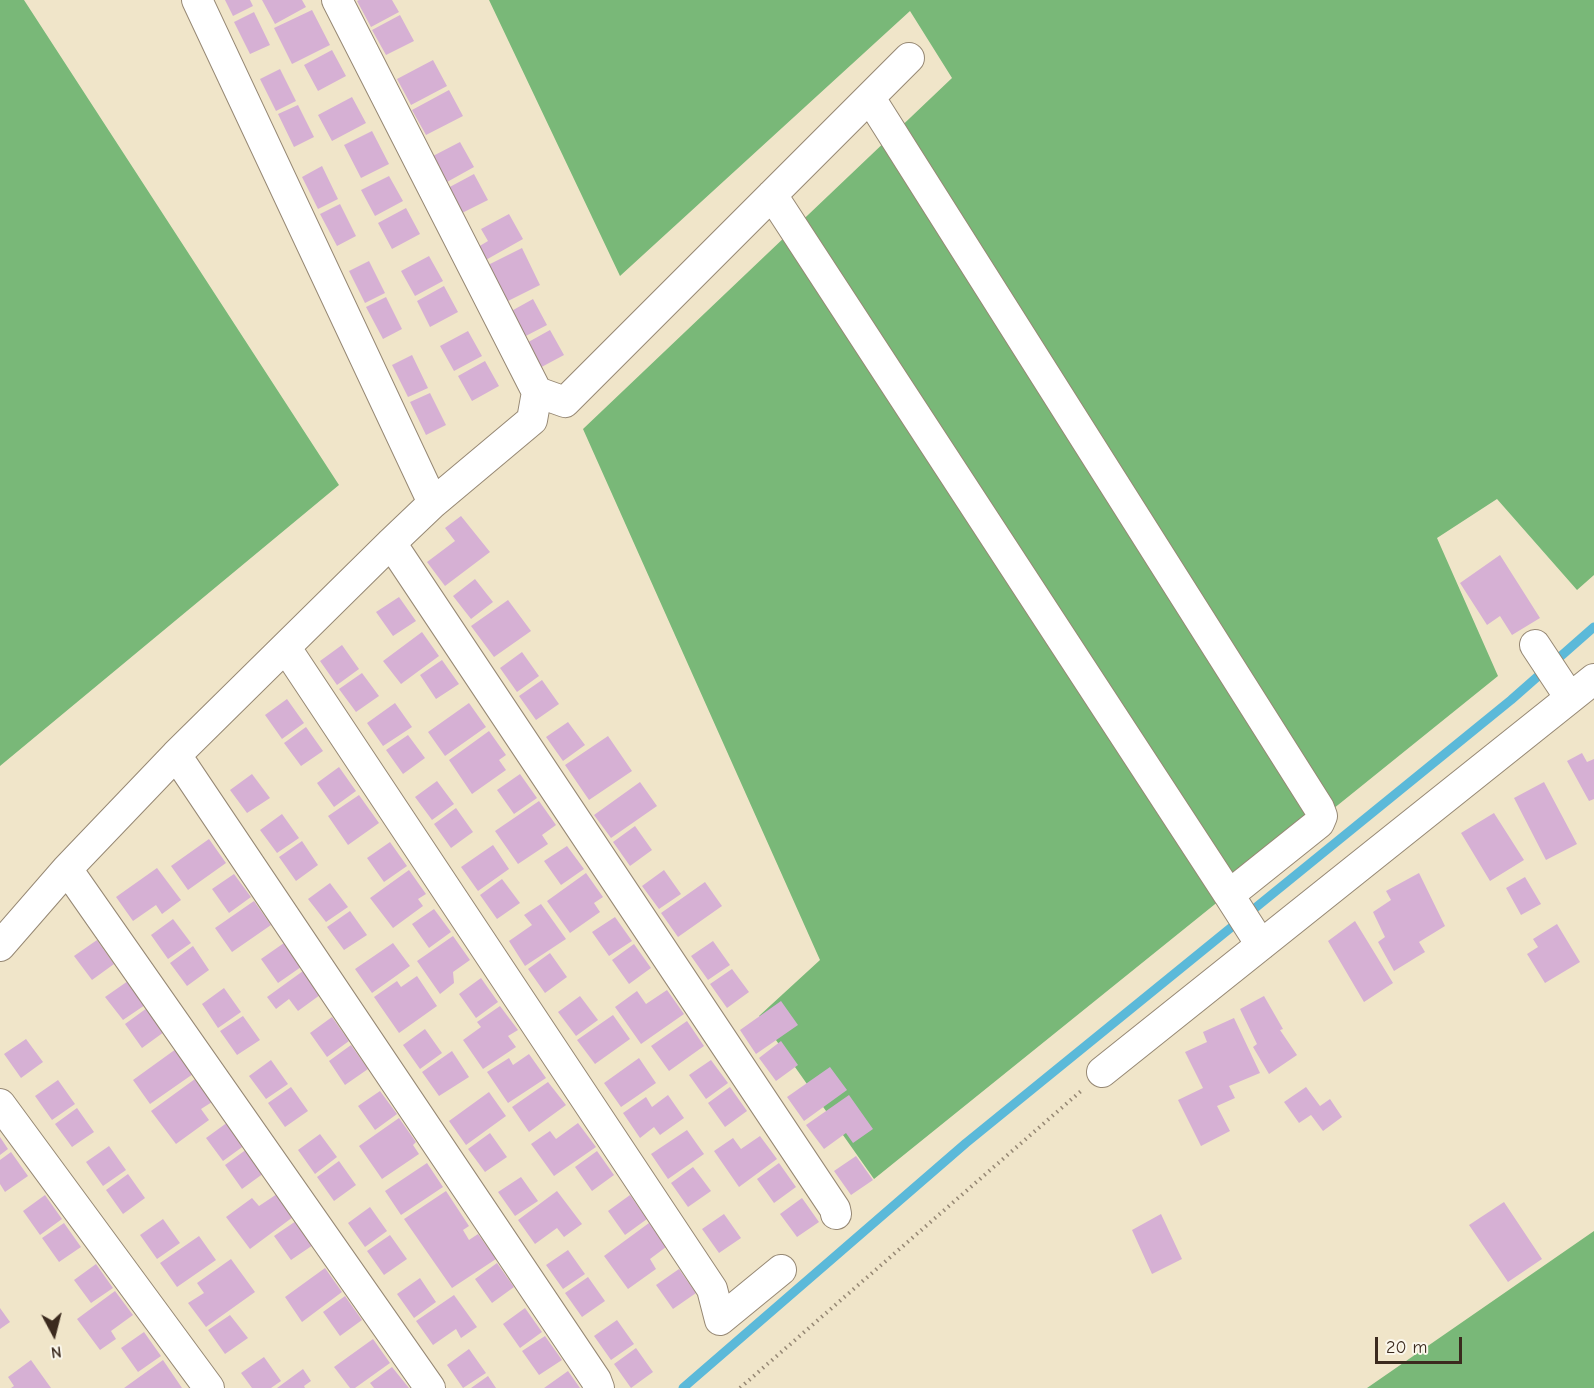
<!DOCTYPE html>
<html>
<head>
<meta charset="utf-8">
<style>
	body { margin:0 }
	#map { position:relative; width:1594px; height:1388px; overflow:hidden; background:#f0e5c9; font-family:"Comic Neue",sans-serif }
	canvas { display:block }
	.north { position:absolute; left:24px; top:1304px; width:60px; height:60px; -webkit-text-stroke:4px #fbf7ec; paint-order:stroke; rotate:173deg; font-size:16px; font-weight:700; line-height:24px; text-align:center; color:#3b2a1e }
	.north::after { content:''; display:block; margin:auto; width:21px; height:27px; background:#3b2a1e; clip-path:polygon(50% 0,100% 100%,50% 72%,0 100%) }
	.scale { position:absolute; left:1375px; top:1337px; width:87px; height:27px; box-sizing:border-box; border:3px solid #3b2a1e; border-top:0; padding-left:8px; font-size:18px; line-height:21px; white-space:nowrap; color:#3b2a1e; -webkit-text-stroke:4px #fbf7ec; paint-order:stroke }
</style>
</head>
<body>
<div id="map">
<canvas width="1594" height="1388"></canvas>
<div class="north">N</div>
<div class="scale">20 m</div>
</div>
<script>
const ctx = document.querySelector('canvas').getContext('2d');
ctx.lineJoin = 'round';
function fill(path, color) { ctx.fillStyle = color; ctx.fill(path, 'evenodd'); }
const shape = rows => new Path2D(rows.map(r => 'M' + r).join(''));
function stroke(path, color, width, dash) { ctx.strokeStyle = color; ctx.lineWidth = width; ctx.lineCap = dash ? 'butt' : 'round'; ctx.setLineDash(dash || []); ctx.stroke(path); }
const forest = shape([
	[0,0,24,0,339,485,0,766],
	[489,0,1594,0,1594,575,1577,590,1497,499,1437,538,1498,676,874,1179,759,1016,820,960,583,429,952,78,910,11,620,276],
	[1594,1231,1594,1388,1367,1388]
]);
const stream = shape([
	[683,1388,966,1143,1511,700,1594,627]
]);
const building = shape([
	[225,0,250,0,253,6,233,16],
	[262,0,302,0,306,7,275,24],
	[359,0,392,0,399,12,371,27,357,1],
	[312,10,330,45,292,64,274,28],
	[254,12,270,45,250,54,234,22],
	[400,15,414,41,386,55,372,30],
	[332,50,346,76,318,91,304,65],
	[433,60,447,86,411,105,397,79],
	[280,69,296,101,276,111,260,79],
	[449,90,463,116,426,135,412,110],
	[352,97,366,123,332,141,318,115],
	[298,105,314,137,294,147,278,114],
	[372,131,389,164,361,178,344,145],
	[460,142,474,167,447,182,433,156],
	[322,166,338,199,318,209,302,177],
	[474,174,488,200,460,214,446,189],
	[389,176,403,201,375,216,361,190],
	[340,204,356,236,337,246,320,214],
	[406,208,420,234,392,249,378,223],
	[509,214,523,239,484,261,478,247,488,241,481,229],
	[522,248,540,285,504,303,486,266],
	[429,256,443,281,415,296,401,271],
	[369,261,385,293,365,303,349,271],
	[444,286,458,312,430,327,417,301],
	[386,297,402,329,383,339,366,307],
	[533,299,547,325,520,339,506,314],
	[550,330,564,355,536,370,523,345],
	[468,331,482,356,454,371,440,346],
	[412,355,428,388,408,397,392,365],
	[485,361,499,386,472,401,458,376],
	[430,393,446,425,426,435,410,402],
	[461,516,490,552,445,586,427,562,455,541,445,528],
	[1500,555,1540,618,1512,635,1500,616,1487,625,1460,583],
	[475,579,493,602,471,619,453,596],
	[399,597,416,621,393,636,376,612],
	[508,600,531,631,494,657,471,626],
	[422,632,439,656,401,684,383,661],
	[342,645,359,669,337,685,320,661],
	[522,652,539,676,517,692,500,668],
	[442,660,459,684,436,699,420,675],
	[362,673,379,696,356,712,339,689],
	[542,680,559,704,536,720,519,696],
	[287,699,304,723,282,739,265,715],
	[395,703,412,727,383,746,367,723],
	[469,703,486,727,445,756,428,732],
	[568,722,585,745,563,761,546,737],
	[306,727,323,751,301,766,284,743],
	[489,731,506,755,499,760,506,770,472,794,449,760],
	[408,735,425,758,403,774,386,750],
	[608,736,632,771,589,800,565,765],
	[1582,753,1587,762,1594,759,1594,799,1589,801,1567,761],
	[339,767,356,791,334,807,317,783],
	[252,774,270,798,247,813,230,790],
	[520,774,537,798,514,814,497,790],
	[437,781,454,804,432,820,415,797],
	[640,782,657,806,611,838,594,815],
	[1544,782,1577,844,1546,860,1514,798],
	[359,795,379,823,348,845,328,816],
	[539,801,556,825,542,835,548,844,518,864,495,831],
	[456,808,473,832,451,848,434,824],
	[1494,813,1524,860,1490,881,1461,833],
	[282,814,299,838,277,853,260,830],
	[635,826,652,850,630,866,613,842],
	[209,839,226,863,188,890,171,866],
	[302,841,318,865,296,881,279,857],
	[390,842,407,866,384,882,367,858],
	[493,845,509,869,478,891,461,867],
	[567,846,584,869,561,885,544,861],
	[157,868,181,900,162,914,156,905,133,921,116,897],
	[409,870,426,894,418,899,423,906,393,928,370,898],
	[664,870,681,894,659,909,642,886],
	[586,873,603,897,594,903,600,912,570,933,547,901],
	[1419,873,1445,926,1419,942,1425,952,1394,971,1378,942,1385,937,1373,912,1391,900,1386,891],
	[234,874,251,897,229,913,212,889],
	[1525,877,1541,904,1521,915,1506,888],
	[502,879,520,903,497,919,480,895],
	[705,882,722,906,678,937,661,913],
	[330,883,348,907,326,922,308,899],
	[254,901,271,925,232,952,215,928],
	[541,904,566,939,525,966,509,941,532,925,524,915],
	[434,909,451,932,429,948,412,924],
	[350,911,367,935,344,950,327,927],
	[615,917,632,941,609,956,592,932],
	[173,919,191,943,168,959,151,935],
	[1355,921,1393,983,1364,1002,1328,941],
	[1557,924,1580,962,1545,983,1527,954,1538,947,1533,939],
	[453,936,470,960,453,972,454,983,440,994,417,961],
	[97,940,114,964,92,980,74,956],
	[713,941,730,965,708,980,691,956],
	[284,943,301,967,278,983,261,959],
	[393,943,410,966,372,993,355,969],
	[634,944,651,968,629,984,612,960],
	[193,946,209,970,187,986,170,963],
	[550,953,567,977,545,993,528,969],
	[732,969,749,992,727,1008,710,984],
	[303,971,320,995,298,1011,289,999,276,1009,267,997],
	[417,976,437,1006,399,1033,374,997,397,981,401,987],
	[481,978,498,1002,476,1018,459,994],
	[128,981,145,1005,123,1020,105,997],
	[224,988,241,1012,218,1028,202,1004],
	[667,990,684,1014,641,1044,615,1007,637,991,646,1004],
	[580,996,598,1020,576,1036,558,1012],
	[1264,996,1283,1029,1280,1030,1297,1055,1269,1074,1253,1047,1257,1044,1240,1009],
	[781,1001,798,1025,756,1054,740,1030],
	[500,1006,518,1030,508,1036,516,1047,483,1069,463,1040,481,1027,477,1022],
	[147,1008,164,1032,142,1048,125,1024],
	[613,1015,630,1039,595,1064,577,1040],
	[243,1016,260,1040,237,1055,220,1031],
	[332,1017,349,1041,327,1057,310,1033],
	[1234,1018,1260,1073,1229,1086,1235,1098,1217,1106,1230,1131,1201,1146,1178,1100,1203,1088,1185,1052,1207,1042,1203,1032],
	[687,1021,704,1046,669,1071,651,1046],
	[425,1029,442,1053,420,1069,403,1045],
	[26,1039,43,1062,21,1078,4,1054],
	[781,1041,798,1065,776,1081,759,1058],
	[351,1045,368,1069,345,1085,329,1061],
	[176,1049,193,1074,150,1104,133,1080],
	[452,1051,469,1077,439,1096,422,1072],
	[529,1054,546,1078,508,1103,487,1072,509,1058,513,1065],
	[639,1058,656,1083,621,1107,604,1083],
	[271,1060,288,1084,266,1099,249,1076],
	[711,1060,728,1083,706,1099,689,1075],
	[830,1067,847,1090,804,1121,787,1097],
	[195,1079,212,1102,201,1109,209,1120,176,1144,151,1111],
	[58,1080,75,1104,52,1120,35,1096],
	[548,1082,566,1105,529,1132,512,1107],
	[291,1087,308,1111,285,1127,268,1103],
	[730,1087,747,1111,725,1127,708,1103],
	[1306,1087,1320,1106,1330,1099,1342,1117,1323,1131,1311,1115,1299,1123,1284,1102],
	[380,1091,397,1114,375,1130,358,1106],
	[489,1092,506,1116,466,1145,449,1121],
	[668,1095,684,1118,660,1135,654,1127,640,1138,623,1113,646,1097,652,1107],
	[849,1095,873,1129,853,1143,846,1133,824,1149,806,1125],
	[77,1108,94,1132,72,1147,55,1124],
	[399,1118,416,1142,413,1145,419,1154,382,1179,359,1146],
	[228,1122,245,1145,223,1161,206,1138],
	[578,1123,596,1147,554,1176,531,1144,550,1131,556,1139],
	[687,1130,704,1154,668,1179,651,1154],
	[490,1133,507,1157,485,1172,468,1149],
	[320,1134,337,1157,315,1174,298,1150],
	[760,1136,777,1159,739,1187,714,1151,733,1138,741,1149],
	[0,1137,8,1149,0,1155],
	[109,1146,126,1170,103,1186,86,1162],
	[247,1149,264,1173,242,1189,225,1165],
	[597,1151,614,1175,592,1191,575,1167],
	[11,1152,28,1176,5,1192,0,1184,0,1160],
	[856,1156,873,1180,851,1195,834,1171],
	[339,1161,356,1185,334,1201,317,1177],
	[427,1163,443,1187,401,1215,385,1191],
	[779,1163,796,1187,774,1203,757,1179],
	[693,1167,711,1191,688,1207,671,1183],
	[128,1174,145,1198,123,1214,106,1190],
	[521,1177,538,1201,515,1216,498,1192],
	[446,1191,469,1226,463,1230,469,1240,478,1234,496,1259,452,1288,404,1219],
	[557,1191,582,1224,564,1237,557,1228,535,1244,518,1220],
	[277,1194,293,1217,250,1249,226,1217,252,1198,259,1206],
	[45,1195,62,1219,40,1235,23,1211],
	[630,1195,647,1219,625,1235,608,1211],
	[802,1198,819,1222,797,1237,780,1214],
	[1504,1202,1542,1259,1508,1282,1469,1225],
	[370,1207,387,1231,365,1247,348,1223],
	[724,1214,741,1238,719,1253,702,1229],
	[1161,1214,1182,1259,1152,1274,1132,1230],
	[163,1219,180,1243,157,1259,140,1235],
	[296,1221,313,1245,291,1260,274,1236],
	[64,1223,81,1247,59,1262,42,1238],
	[649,1223,666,1247,650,1259,656,1269,628,1289,604,1256],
	[390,1235,407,1259,384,1275,367,1251],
	[199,1236,216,1260,177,1287,160,1263],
	[568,1250,585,1274,563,1289,546,1265],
	[231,1259,255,1292,206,1327,188,1303,204,1293,197,1283],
	[497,1263,514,1287,492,1303,475,1279],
	[96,1264,113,1288,91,1303,74,1280],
	[325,1268,342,1292,302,1322,285,1297],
	[679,1269,696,1293,673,1309,656,1285],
	[588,1277,605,1301,582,1317,565,1293],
	[420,1278,436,1302,414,1318,397,1294],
	[115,1291,133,1315,111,1331,116,1339,100,1350,77,1319],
	[454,1295,477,1327,461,1338,456,1329,433,1345,416,1321],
	[345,1296,362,1320,340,1336,323,1312],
	[0,1308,10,1322,0,1329],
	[525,1308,542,1332,520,1348,503,1324],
	[230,1315,248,1338,225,1354,208,1330],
	[617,1320,634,1344,611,1360,594,1336],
	[144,1332,161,1356,138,1372,121,1348],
	[545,1336,562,1360,539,1375,522,1351],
	[373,1339,390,1363,355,1388,350,1388,334,1367],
	[636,1348,653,1372,631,1388,614,1364],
	[469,1349,486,1373,463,1388,447,1365],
	[264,1357,281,1381,271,1388,252,1388,241,1373],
	[31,1360,51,1388,11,1388,14,1386,8,1377],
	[163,1360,182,1388,124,1388],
	[392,1367,409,1388,374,1388,370,1383],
	[303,1369,311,1381,304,1386,305,1388,277,1388],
	[568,1371,580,1388,544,1388],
	[488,1376,496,1388,471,1388]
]);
const path = shape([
	[740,1388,1081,1091]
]);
const minor = shape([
	[197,0,433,503],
	[337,0,537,392,532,420,433,503,391,543,176,755,67,869,430,1388],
	[772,195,1229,895,1319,823,1322,816,1319,808,870,98],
	[537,392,565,402,909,58],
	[391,543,835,1209,836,1214],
	[1535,645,1570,698],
	[286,648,712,1289,720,1320,781,1270],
	[176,755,596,1380,599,1388],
	[1229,895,1261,945],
	[0,946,67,869],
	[1102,1072,1594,679],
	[0,1104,209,1388]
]);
fill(forest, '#79b878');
stroke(stream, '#5bb9d9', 9);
fill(building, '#d6b0d4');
stroke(minor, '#968874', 32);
stroke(path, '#968874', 4, [1.5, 4.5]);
stroke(minor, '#fff', 30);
</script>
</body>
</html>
